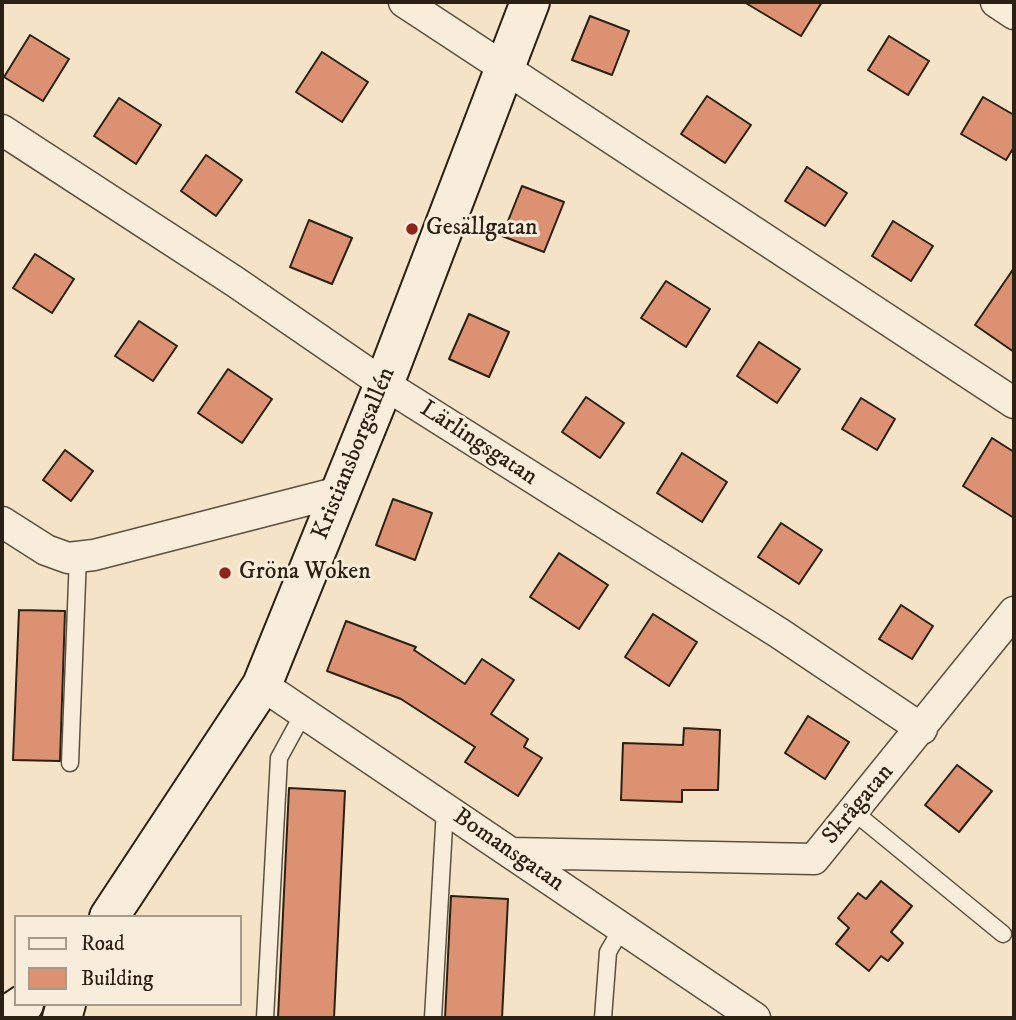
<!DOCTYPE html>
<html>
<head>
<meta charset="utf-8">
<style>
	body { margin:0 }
	#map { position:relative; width:1016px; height:1020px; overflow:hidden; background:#f4e3c6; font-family:"IM FELL DW Pica",serif }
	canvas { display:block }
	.frame { position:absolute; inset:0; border:4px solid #2a2013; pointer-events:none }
	.legend { position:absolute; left:14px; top:915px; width:228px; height:91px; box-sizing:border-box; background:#f8edda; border:2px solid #a69b8a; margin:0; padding:9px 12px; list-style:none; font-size:21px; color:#2a2013 }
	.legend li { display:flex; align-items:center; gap:14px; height:35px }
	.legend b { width:35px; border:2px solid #a69b8a }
</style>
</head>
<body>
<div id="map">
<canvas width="1016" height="1020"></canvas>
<div class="frame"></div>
<ul class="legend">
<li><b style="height:9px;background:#f8edda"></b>Road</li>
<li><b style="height:19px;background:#dc9272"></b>Building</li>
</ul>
</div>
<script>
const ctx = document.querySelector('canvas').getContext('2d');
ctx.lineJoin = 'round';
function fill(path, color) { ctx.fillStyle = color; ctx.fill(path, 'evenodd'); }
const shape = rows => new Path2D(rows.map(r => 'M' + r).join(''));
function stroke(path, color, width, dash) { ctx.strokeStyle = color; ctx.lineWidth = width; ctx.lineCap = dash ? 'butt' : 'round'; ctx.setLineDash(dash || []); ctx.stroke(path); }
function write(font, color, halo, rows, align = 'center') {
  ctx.font = font + ' "IM FELL DW Pica",serif'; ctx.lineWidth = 6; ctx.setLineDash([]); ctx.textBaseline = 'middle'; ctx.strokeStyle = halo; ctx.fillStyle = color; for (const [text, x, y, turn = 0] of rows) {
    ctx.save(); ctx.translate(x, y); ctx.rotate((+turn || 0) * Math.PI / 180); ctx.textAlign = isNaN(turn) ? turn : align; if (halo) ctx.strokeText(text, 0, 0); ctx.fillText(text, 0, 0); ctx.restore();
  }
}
const building = shape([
	[744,2,822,2,801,36,744,2],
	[590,16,629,31,612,75,572,60,590,16],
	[30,35,69,59,43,101,4,77,30,35],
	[889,36,929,61,908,95,868,70,889,36],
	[322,52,368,82,342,122,296,92,322,52],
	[707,96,751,125,725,163,681,134,707,96],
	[983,97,1014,115,1014,147,1006,160,961,134,983,97],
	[119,98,161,125,136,164,94,136,119,98],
	[206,155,242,180,216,216,181,191,206,155],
	[807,167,847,193,825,226,785,201,807,167],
	[522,186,564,202,544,252,502,236,522,186],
	[309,220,352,238,332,284,290,267,309,220],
	[893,221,933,246,911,281,872,256,893,221],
	[35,254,74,279,52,313,13,288,35,254],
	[1014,268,1014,352,975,325,1014,268],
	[666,281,710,309,686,347,641,318,666,281],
	[469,314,509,332,489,377,449,359,469,314],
	[139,321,177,346,153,381,115,356,139,321],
	[759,342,800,369,777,403,737,376,759,342],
	[228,369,272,399,242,443,198,413,228,369],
	[586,397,624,423,600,458,562,432,586,397],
	[861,398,895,419,877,450,842,429,861,398],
	[992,438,1014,452,1014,518,963,486,992,438],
	[65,450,93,471,71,501,43,480,65,450],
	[682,453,727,482,702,522,657,493,682,453],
	[393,499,432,513,415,560,376,545,393,499],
	[781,523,822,550,799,584,758,557,781,523],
	[559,553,608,585,579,629,530,597,559,553],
	[901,605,933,626,912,659,879,639,901,605],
	[19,610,65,611,60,761,13,760,19,610],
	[653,614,697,642,669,686,625,657,653,614],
	[346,621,416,647,414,650,465,684,482,659,514,680,491,714,528,739,524,747,542,758,518,796,465,762,475,747,401,699,327,671,346,621],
	[808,716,849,742,825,779,785,753,808,716],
	[684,728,720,730,718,790,682,790,682,802,621,800,623,743,683,745,684,728],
	[957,765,992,791,959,832,925,805,957,765],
	[289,788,345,791,334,1018,278,1018,289,788],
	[881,881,912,906,891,932,903,943,888,961,881,956,869,971,836,944,849,928,838,918,858,893,866,899,881,881],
	[451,896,508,899,502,1018,445,1018,451,896]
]);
const lane = shape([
	[70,763,78,556],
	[854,812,1003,934],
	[265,1018,279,758,303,714],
	[433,1018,445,809],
	[603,1018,608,952,622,928]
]);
const street = shape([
	[404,2,1014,403],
	[996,2,1014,14],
	[2,130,234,281,384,384,779,633,922,729],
	[2,522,46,550,68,558,94,555,339,492],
	[262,685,755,1018],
	[511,853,814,859,1014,612]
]);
const secondary = shape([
	[109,917,262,685,384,384,530,2],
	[3,1018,24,1004],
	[62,1018,66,1004]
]);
const markers = [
	[412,229,7,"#8f2418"],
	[225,573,7,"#8f2418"]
];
const poiNames = [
	["Gesällgatan",426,229],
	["Gröna Woken",239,573]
];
const streetNames = [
	["Lärlingsgatan",478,444,33],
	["Kristiansborgsallén",355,454,-68],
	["Skrågatan",859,805,-50],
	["Bomansgatan",508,851,34]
];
fill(building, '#dc9272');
stroke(building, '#2a2013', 2);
stroke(lane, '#5c5140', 19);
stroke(street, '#5c5140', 33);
stroke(secondary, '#2a2013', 42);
stroke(lane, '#f8edda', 16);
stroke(street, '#f8edda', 30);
stroke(secondary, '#f8edda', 38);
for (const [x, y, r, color] of markers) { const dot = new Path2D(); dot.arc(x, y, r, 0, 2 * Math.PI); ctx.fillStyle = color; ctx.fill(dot); stroke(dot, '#f8edda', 2.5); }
write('24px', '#2a2013', '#f8edda', poiNames, 'left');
write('24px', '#2a2013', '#f8edda', streetNames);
</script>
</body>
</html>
